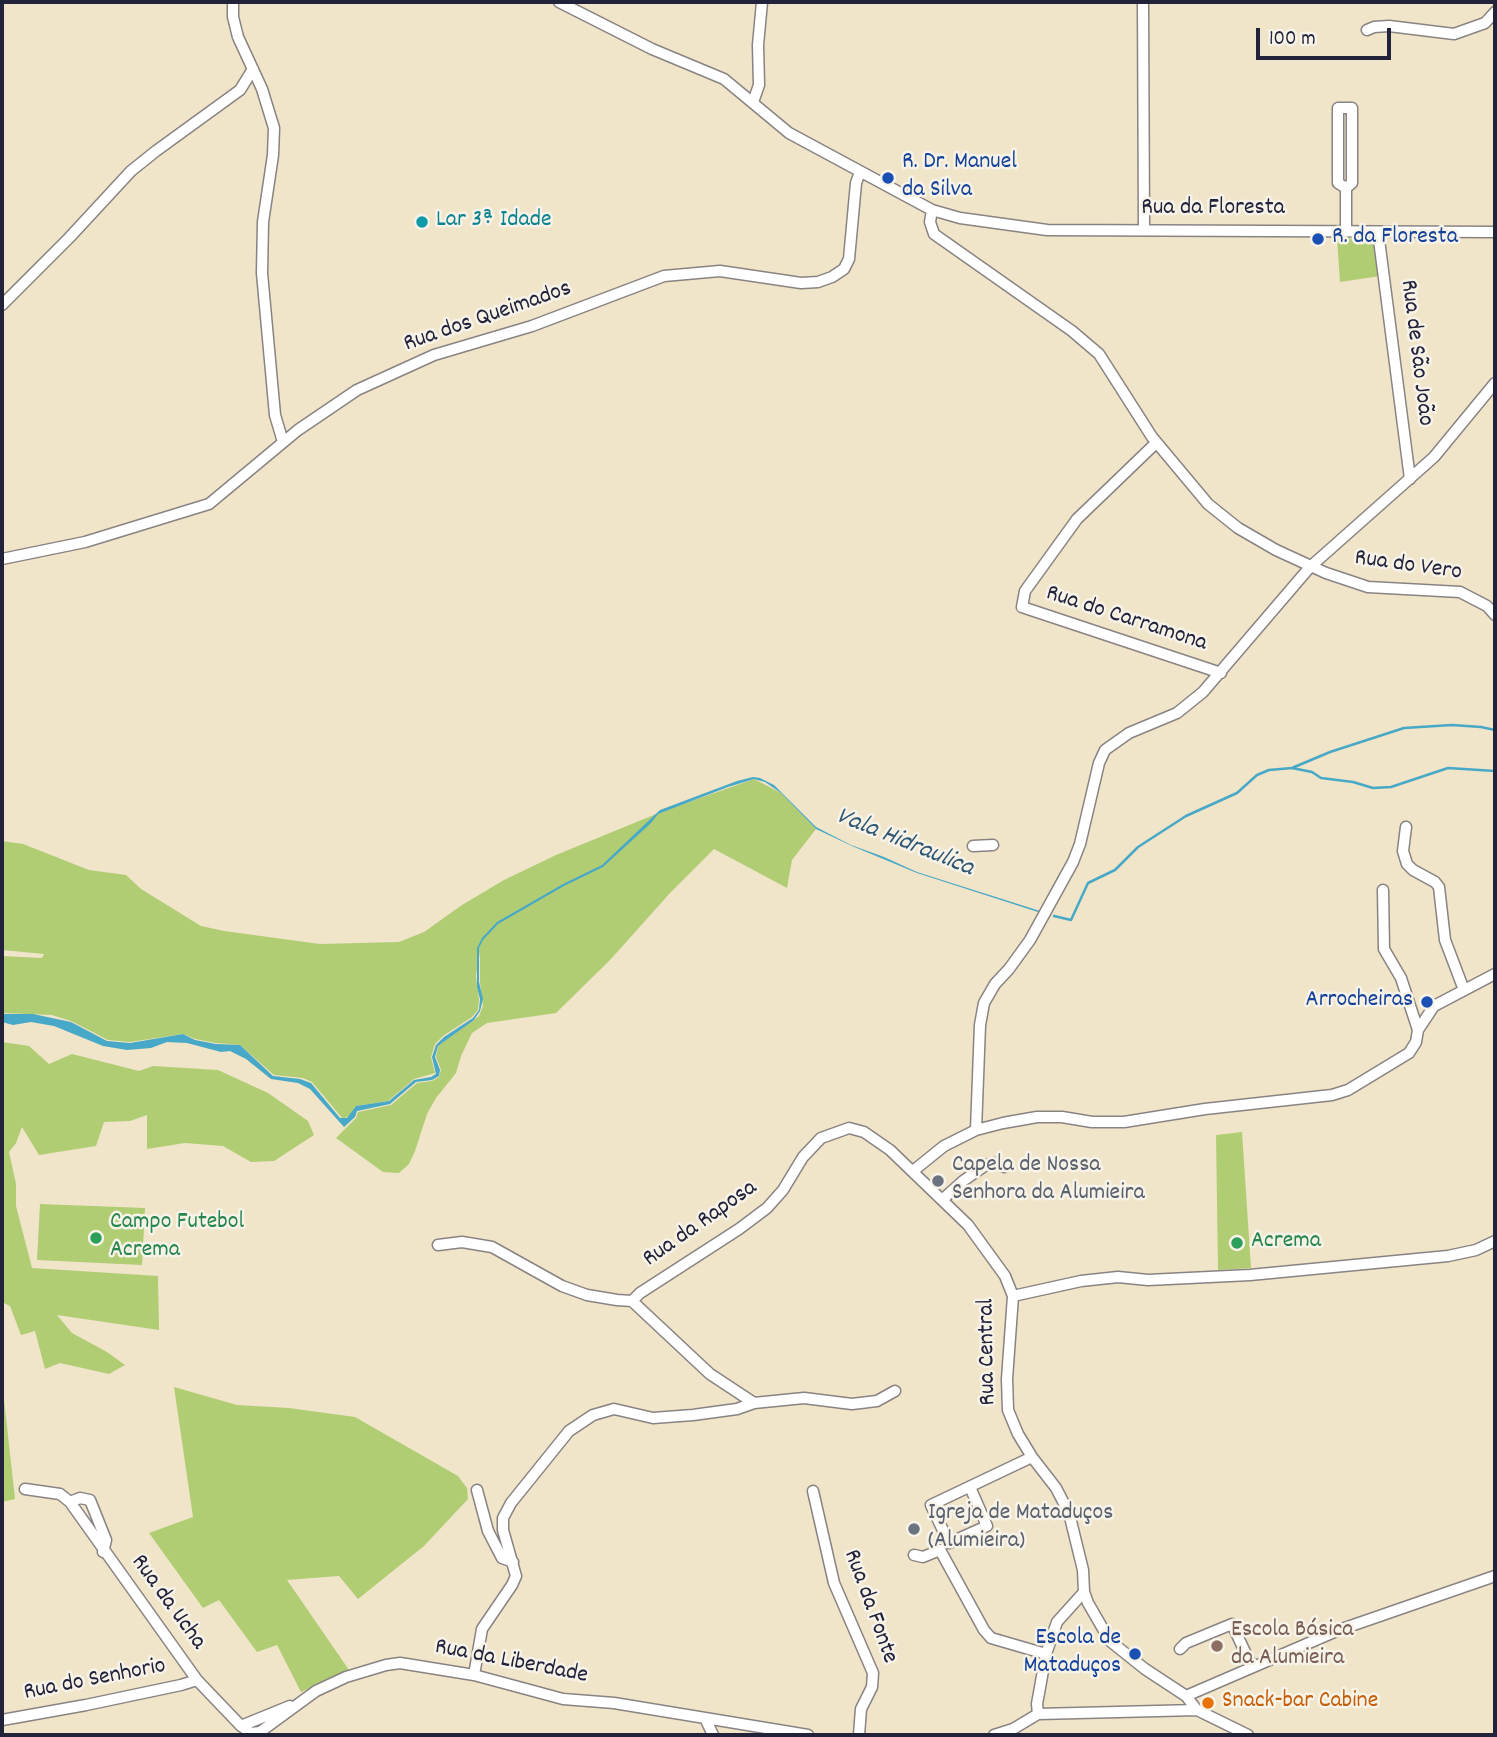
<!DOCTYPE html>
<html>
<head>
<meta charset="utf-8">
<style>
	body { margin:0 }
	#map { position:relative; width:1497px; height:1737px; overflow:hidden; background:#f0e4c9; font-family:Dekko,sans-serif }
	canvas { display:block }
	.frame { position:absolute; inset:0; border:4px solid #22223b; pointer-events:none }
	.scale { position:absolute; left:1256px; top:28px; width:135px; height:32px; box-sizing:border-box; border:4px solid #22223b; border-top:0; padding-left:9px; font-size:21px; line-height:24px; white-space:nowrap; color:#22223b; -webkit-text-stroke:5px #f7f3e8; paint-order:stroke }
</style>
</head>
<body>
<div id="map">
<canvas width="1497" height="1737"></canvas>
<div class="frame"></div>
<div class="scale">100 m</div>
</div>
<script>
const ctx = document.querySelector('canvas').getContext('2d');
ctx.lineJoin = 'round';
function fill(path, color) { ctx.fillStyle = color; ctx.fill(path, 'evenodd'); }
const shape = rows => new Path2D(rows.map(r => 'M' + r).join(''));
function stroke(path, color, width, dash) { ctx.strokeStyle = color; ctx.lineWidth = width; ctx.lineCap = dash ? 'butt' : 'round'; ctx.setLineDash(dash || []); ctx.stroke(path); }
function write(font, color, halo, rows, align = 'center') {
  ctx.font = font + ' Dekko,sans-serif'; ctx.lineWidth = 5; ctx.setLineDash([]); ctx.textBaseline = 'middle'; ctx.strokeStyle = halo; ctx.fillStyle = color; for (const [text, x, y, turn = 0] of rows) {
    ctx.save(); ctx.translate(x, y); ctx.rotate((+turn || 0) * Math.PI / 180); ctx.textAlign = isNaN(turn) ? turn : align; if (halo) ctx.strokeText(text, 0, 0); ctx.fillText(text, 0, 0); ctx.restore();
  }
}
const green = shape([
	[1371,238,1375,241,1380,276,1340,282,1337,239],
	[754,779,781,793,816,829,792,860,787,888,714,849,671,892,610,960,556,1013,487,1023,472,1033,461,1056,456,1073,436,1098,427,1114,415,1151,409,1164,399,1173,383,1172,336,1138,356,1118,358,1112,391,1105,417,1083,432,1081,439,1077,441,1070,436,1057,438,1046,479,1016,483,1006,480,982,480,952,476,976,479,999,478,1010,472,1017,443,1036,435,1044,431,1057,435,1073,414,1079,388,1101,356,1106,349,1116,343,1119,312,1082,303,1078,274,1075,240,1045,216,1043,195,1039,183,1034,130,1042,108,1040,71,1021,52,1015,2,1013,2,956,42,958,44,954,2,950,2,841,23,844,89,870,126,875,141,889,201,926,224,931,320,944,399,942,424,932,462,905,504,880,556,855,661,812],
	[2,1042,29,1046,49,1064,72,1054,139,1071,153,1066,218,1070,268,1093,308,1121,314,1135,274,1161,251,1162,223,1146,185,1143,147,1149,147,1115,130,1121,104,1122,96,1146,39,1155,22,1127,16,1143,9,1152,16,1184,16,1206,32,1268,158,1276,159,1330,57,1315,72,1333,107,1352,125,1365,109,1374,60,1363,45,1369,35,1331,21,1335,10,1306,2,1302],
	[1242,1132,1251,1268,1218,1270,1216,1135],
	[40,1204,145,1208,142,1265,37,1260],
	[2,1381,15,1499,2,1502],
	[174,1387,237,1405,289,1408,355,1417,458,1476,467,1488,468,1499,424,1546,358,1599,339,1576,287,1580,349,1670,301,1692,277,1645,257,1652,219,1600,203,1608,149,1533,193,1517]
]);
const water = shape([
	[753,777,760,778,774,785,816,827,851,845,884,857,917,872,1040,911,1061,870,1041,913,917,873,852,846,816,829,781,793,765,782,754,779,728,787,658,814,651,823,603,867,564,886,498,924,483,940,479,948,479,982,483,999,480,1011,474,1020,438,1046,435,1057,440,1070,439,1076,432,1080,416,1082,390,1104,357,1111,355,1117,344,1127,310,1089,298,1083,271,1079,246,1059,230,1051,221,1052,187,1043,167,1042,151,1048,127,1050,103,1046,54,1026,31,1022,13,1025,2,1022,2,1014,33,1014,71,1022,107,1041,130,1043,183,1034,195,1040,216,1044,240,1045,273,1076,300,1079,311,1083,340,1118,347,1118,356,1106,389,1101,414,1080,431,1077,436,1074,432,1057,436,1045,444,1037,473,1018,479,1010,480,999,477,987,477,948,482,938,497,922,563,884,602,865,660,810,737,781]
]);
const stream = shape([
	[1292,768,1312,772,1321,778,1353,782,1373,788,1391,787,1448,768,1495,771],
	[1054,916,1071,920,1088,883,1115,870,1138,847,1186,816,1237,793,1257,775,1269,770,1292,768,1330,752,1404,728,1452,725,1481,727,1495,730]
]);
const minor = shape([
	[233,2,233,17,238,37,262,89,274,128,273,155,263,222,262,273,275,415,283,442],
	[559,2,652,49,724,79,789,133,932,210,960,218,1047,230,1495,232],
	[1143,2,1144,230],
	[1367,30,1374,27,1389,26,1454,34,1485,23,1495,12],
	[753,102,759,85,758,45,762,2],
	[1346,188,1338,183,1338,108,1352,108,1352,183,1346,188,1346,232],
	[932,210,930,222,934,234,1072,331,1099,354,1152,437,1208,504,1238,528,1276,550,1326,573,1368,587,1460,592,1487,606,1495,615],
	[1378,232,1410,479],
	[2,305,69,238,131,171,156,151,240,90,253,69],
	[1156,443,1077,519,1025,591,1022,607,1221,673],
	[2,559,85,542,209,504,298,430,357,390,434,355,532,326,664,276,720,271,801,283,818,282,832,277,844,269,849,259,856,183,860,172],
	[1406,827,1403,851,1407,864,1413,870,1435,882,1439,887,1445,940,1464,990],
	[973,846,993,845],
	[1383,890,1384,949,1401,978,1418,1030],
	[976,1130,980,1025,984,1003,995,984,1009,969,1030,940,1073,862,1080,844,1099,763,1105,750,1129,733,1177,713,1203,692,1310,567,1434,457,1495,383],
	[913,1171,944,1146,976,1130,1003,1123,1037,1117,1062,1117,1092,1122,1124,1122,1205,1109,1332,1095,1348,1090,1409,1053,1416,1042,1418,1030,1434,1006,1495,974],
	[942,1200,963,1181,986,1165,994,1163,1004,1167],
	[438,1245,462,1242,492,1247,562,1286,587,1295,617,1300,632,1301],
	[1013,1296,1081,1281,1118,1277,1148,1280,1250,1275,1448,1256,1476,1250,1495,1241],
	[632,1301,640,1293,739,1229,767,1208,783,1190,803,1157,821,1138,849,1128,864,1132,890,1150,968,1225,1005,1276,1013,1296,1007,1379,1008,1410,1018,1434,1032,1457,1056,1488,1069,1513,1083,1570,1084,1592,1088,1603,1110,1641,1145,1669,1186,1696,1197,1710],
	[632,1301,710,1374,754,1403],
	[970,1487,987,1526,949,1543,931,1505,1032,1457],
	[25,1489,60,1494,70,1502,197,1680,241,1726,251,1733,260,1732,316,1691,346,1677,386,1665,400,1663,474,1675,563,1699,614,1703,808,1735],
	[477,1490,488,1531,502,1558,513,1562],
	[813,1491,834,1583,873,1673,872,1687,861,1709,859,1735],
	[70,1502,80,1498,90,1500,106,1540,103,1552],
	[914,1555,923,1557,940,1550,984,1630,991,1638,1046,1654],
	[1180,1649,1186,1643,1232,1624,1252,1667],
	[474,1675,482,1629,512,1585,516,1576,503,1530,503,1518,511,1503,569,1431,593,1415,614,1409,653,1418,693,1415,737,1409,754,1403,804,1398,852,1404,877,1401,895,1391],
	[1186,1696,1339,1630,1495,1576],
	[1038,1714,1037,1704,1046,1654,1057,1622,1084,1592],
	[705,1718,713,1735],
	[2,1720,86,1705,181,1685,197,1680],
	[241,1726,290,1706],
	[994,1735,1013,1729,1038,1714,1197,1710,1248,1735]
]);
const markers = [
	[888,178,7,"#1a4fb4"],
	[422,222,7,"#0f9aa8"],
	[1318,239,7,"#1a4fb4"],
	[1427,1002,7,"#1a4fb4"],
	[938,1181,7,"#6b7280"],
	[96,1238,7,"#2e9e5b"],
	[1237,1243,7,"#2e9e5b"],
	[914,1529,7,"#6b7280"],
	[1217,1646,7,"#8d6e63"],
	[1135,1654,7,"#1a4fb4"],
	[1208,1703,7,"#e8710a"]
];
const transitNames = [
	["R. Dr. Manuel",902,164],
	["da Silva",902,192],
	["R. da Floresta",1332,239],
	["Arrocheiras",1413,1002,"right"],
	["Escola de",1121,1640,"right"],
	["Mataduços",1121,1668,"right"]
];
const streetNames = [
	["Rua da Floresta",1213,210],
	["Rua dos Queimados",488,318,-19],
	["Rua de São João",1415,353,83],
	["Rua do Vero",1408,567,8],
	["Rua do Carramona",1126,620,18],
	["Rua da Raposa",701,1225,-35],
	["Rua Central",989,1352,-91],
	["Rua da Ucha",167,1603,54],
	["Rua da Fonte",869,1607,70],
	["Rua da Liberdade",511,1663,11],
	["Rua do Senhorio",95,1681,-11]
];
const cultureNames = [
	["Lar 3ª Idade",436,222]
];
const worshipNames = [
	["Capela de Nossa",952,1167],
	["Senhora da Alumieira",952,1195],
	["Igreja de Mataduços",928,1515],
	["(Alumieira)",928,1543]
];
const leisureNames = [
	["Campo Futebol",110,1224],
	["Acrema",110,1252],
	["Acrema",1251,1243]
];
const educationNames = [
	["Escola Básica",1231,1632],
	["da Alumieira",1231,1660]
];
const foodNames = [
	["Snack-bar Cabine",1222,1703]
];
const waterNames = [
	["Vala Hidraulica",904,844,22]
];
fill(green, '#b0cd74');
fill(water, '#48a8c7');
stroke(stream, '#48a8c7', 2.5);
stroke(minor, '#898382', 13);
stroke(minor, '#fff', 10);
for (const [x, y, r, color] of markers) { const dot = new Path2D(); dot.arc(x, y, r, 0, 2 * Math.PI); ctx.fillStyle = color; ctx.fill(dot); stroke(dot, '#f7f3e8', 2.5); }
write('24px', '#164399', '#f7f3e8', transitNames, 'left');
write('24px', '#22223b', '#f7f3e8', streetNames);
write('24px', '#0d838f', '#f7f3e8', cultureNames, 'left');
write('24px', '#5b616d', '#f7f3e8', worshipNames, 'left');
write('24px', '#27864d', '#f7f3e8', leisureNames, 'left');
write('24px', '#785e54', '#f7f3e8', educationNames, 'left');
write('24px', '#c56008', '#f7f3e8', foodNames, 'left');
write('italic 26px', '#315873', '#f7f3e8', waterNames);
</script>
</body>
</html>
